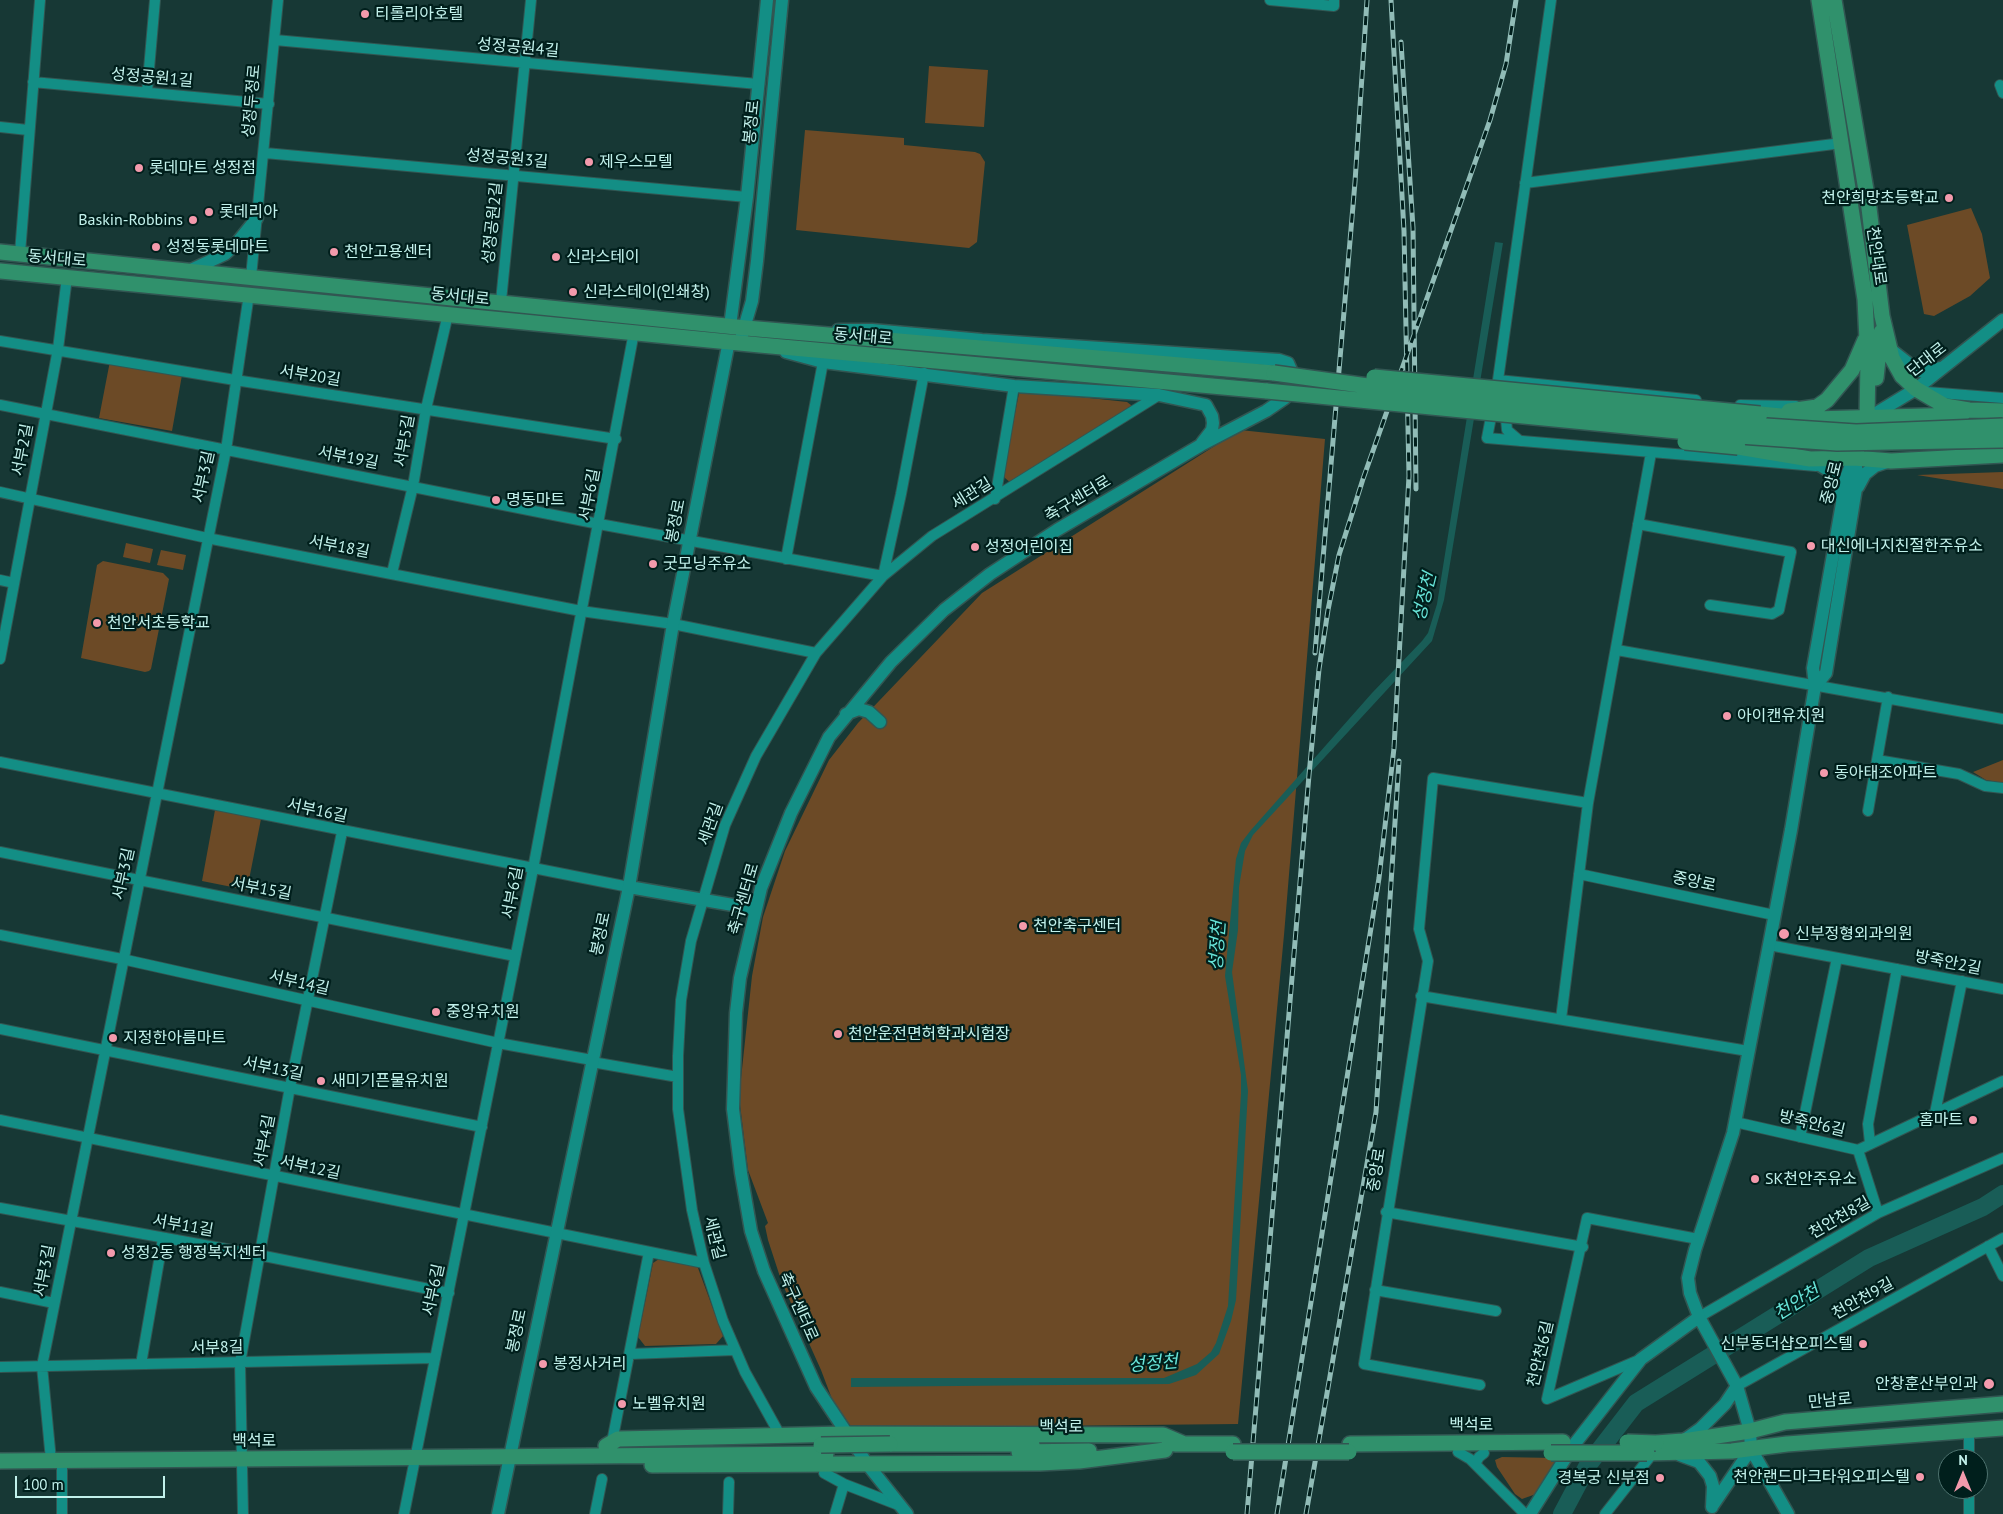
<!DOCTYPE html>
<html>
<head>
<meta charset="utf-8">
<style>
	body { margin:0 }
	#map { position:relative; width:2003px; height:1514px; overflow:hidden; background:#173835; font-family:"PT Sans",sans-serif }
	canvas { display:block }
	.north { position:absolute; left:1938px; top:1449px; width:50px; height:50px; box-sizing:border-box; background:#001f1c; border:1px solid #4e736f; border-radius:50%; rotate:0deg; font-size:14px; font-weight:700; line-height:20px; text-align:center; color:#c2f1eb }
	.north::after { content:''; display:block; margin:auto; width:18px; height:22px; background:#f39aac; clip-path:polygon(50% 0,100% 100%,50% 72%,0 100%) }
	.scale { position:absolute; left:15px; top:1476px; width:150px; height:22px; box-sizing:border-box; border:2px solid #c2f1eb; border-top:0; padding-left:6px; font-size:15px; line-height:18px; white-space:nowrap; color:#c2f1eb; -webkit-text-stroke:4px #001f1c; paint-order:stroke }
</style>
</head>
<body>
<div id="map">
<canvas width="2003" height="1514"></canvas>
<div class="north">N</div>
<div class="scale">100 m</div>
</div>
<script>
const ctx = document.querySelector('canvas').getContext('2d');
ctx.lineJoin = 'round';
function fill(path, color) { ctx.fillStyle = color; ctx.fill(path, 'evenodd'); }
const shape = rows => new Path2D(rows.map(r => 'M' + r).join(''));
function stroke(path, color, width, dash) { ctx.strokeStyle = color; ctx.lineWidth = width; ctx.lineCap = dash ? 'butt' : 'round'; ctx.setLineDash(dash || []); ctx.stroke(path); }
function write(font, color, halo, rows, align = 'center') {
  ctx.font = font + ' "PT Sans","Noto Sans KR",sans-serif'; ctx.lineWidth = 4.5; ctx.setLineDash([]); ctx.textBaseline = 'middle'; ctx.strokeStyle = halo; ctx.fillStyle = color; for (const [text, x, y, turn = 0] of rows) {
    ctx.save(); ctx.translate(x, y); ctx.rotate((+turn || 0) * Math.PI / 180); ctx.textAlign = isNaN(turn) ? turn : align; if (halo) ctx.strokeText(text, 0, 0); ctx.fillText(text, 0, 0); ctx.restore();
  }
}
const green = shape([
	[929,66,988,70,984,127,925,123],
	[805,130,904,138,904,145,975,152,980,154,985,162,977,242,969,248,796,230],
	[1971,208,1982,234,1990,278,1970,296,1934,316,1924,314,1907,225],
	[110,361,182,375,172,431,99,418],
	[1024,391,1127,402,1131,405,1130,410,1011,483,1005,478,1003,474,1019,393],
	[1240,430,1325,439,1284,935,1238,1424,843,1428,821,1370,782,1283,768,1240,765,1226,768,1223,748,1170,739,1097,752,976,763,917,785,851,829,760,858,723,982,593],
	[2003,472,2003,489,1917,475],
	[126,543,153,549,150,563,123,557],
	[161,550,186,555,183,570,157,565],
	[103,561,163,573,169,579,151,669,149,671,145,672,81,658,97,565],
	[2003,760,2003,783,1986,780,1973,772],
	[215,810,261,819,247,890,202,881],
	[659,1259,696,1265,698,1268,723,1336,716,1344,645,1346,638,1337,653,1263],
	[1502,1457,1554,1458,1557,1460,1536,1494,1522,1499,1515,1494,1497,1467,1495,1460]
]);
const water = shape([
	[1495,242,1503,243,1444,600,1432,641,1253,835,1245,851,1239,887,1238,930,1232,972,1248,1091,1236,1300,1231,1321,1219,1354,1196,1375,1169,1384,851,1387,851,1378,1164,1378,1197,1364,1211,1352,1216,1343,1228,1306,1241,1094,1241,1075,1225,976,1236,859,1241,843,1251,830,1372,693,1422,641,1428,633,1437,604]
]);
const river = shape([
	[1562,1514,1588,1465,1636,1403,1869,1258,1983,1207,2003,1194]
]);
const minor = shape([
	[1270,0,1334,6,1334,0],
	[1551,0,1498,380,1487,438,1816,466],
	[275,40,758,84],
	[33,82,269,104],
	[2000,85,2003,93],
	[147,92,155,0],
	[0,127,28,130],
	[265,153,747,197],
	[1525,183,1842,143],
	[20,253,40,0],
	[251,277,278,0],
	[501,301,531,0],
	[0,341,235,380,616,439],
	[1499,386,1498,380,1696,400],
	[1927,392,2003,398],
	[0,405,599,524,883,576,901,494,924,373],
	[1740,405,1796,406],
	[1505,408,1507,430,1520,441],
	[0,492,207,538,581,611,673,624,816,653],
	[995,499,1014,386],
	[1638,524,1791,552,1779,610,1772,614,1710,605],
	[786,559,823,362],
	[392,573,413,486,426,409,448,314],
	[0,580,14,583],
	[1617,650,2003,719],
	[0,659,58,349,67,277],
	[1877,760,1959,774,1985,786,2003,788],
	[0,762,629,887],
	[1868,811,1888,697],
	[0,852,515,956],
	[1579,874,1774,915],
	[0,935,122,959,498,1043,592,1060],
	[1769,945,2003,989],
	[1421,996,1748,1051],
	[1561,1019,1588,803,1651,453],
	[0,1029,482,1127],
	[592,1062,678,1077],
	[1935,1113,1962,981],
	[0,1120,704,1263],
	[1735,1122,1858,1150,2003,1081],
	[1800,1137,1837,958],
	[1870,1143,1868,1124,1897,969],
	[1858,1150,1878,1213],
	[0,1208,259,1255,449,1293],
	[1386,1212,1583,1247],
	[1988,1246,2003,1276],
	[1375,1290,1496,1311],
	[0,1292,54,1303],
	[1699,1317,1878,1213,2003,1158],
	[630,1354,735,1350],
	[141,1364,163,1238],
	[0,1367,435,1358],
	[1480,1385,1364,1364,1428,961,1419,929,1433,778,1588,803],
	[1737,1386,2003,1238],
	[1547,1399,1587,1218,1698,1239],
	[1547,1399,1641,1359],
	[1969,1430,1969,1459],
	[780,1435,745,1372,723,1321,704,1263,692,1210,678,1109,678,1056,681,1000,691,941,725,825,756,756,816,653,883,576,932,536,1159,395],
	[612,1442,649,1252],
	[1458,1452,1470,1459,1525,1514],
	[51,1460,42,1366,226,450,249,294],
	[62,1460,62,1514],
	[1475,1464,1479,1457,1484,1453],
	[824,1473,844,1484,901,1506],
	[1969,1489,1969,1514],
	[243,1514,240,1363,290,1087,342,832],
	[404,1514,533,869,634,332],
	[595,1514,602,1479],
	[728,1514,729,1482],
	[835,1514,844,1484],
	[1605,1514,1653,1453]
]);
const tertiary = shape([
	[191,270,225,254,236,244,257,218],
	[730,326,747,197,767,0],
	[838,330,872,330,982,340,1279,360,1288,363,1291,370,1291,384,1285,398,1266,411,1201,445,1057,530,990,574,944,610,891,662,829,737,791,813,761,888,740,978,736,1013,733,1109,741,1173,751,1231,764,1271,816,1387,868,1465,907,1514],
	[742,335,752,301,757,261,782,0],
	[1890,349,1918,371,1932,371,1940,368],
	[786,352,823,362,1014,386,1159,395,1206,405,1212,416,1213,423,1212,430,1202,443],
	[1870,417,1916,389,2003,320],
	[1810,459,1831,472,1841,487,1841,497],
	[1858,487,1865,474,1875,466,1890,461],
	[1815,686,1826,673,1858,476,1854,458],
	[846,714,859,709,869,712,880,722],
	[629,887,756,909],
	[1683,1441,1700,1429,1725,1404,1737,1386],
	[1680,1455,1699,1462,1710,1476,1713,1486,1712,1507],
	[1713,1505,1751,1449],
	[498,1514,629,887,673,624,729,341],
	[1530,1514,1573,1446,1641,1359,1699,1317],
	[1788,1514,1751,1449,1750,1431,1737,1386,1699,1317,1690,1293,1688,1278,1695,1250,1733,1133,1791,830,1815,686,1813,668,1847,475,1854,458]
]);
const secondary = shape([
	[1819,0,1865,299,1868,361,1867,419,1854,458],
	[1834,0,1869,208,1882,316,1892,358,1902,376,1916,389,1945,406,1969,410,2003,411],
	[0,252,746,328,1274,373],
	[0,271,760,345,1267,391],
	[1876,378,1881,332],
	[1789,411,1817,407,1827,400,1852,370,1865,340],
	[1760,414,1813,419,1962,415],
	[1738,447,1810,459,1854,458,1891,461,2003,455],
	[1656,1443,1683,1441,1750,1431,1785,1422,2003,1404],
	[890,1444,1032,1444],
	[1175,1444,1233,1444],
	[1350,1444,1563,1442],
	[606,1446,618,1439,846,1434,1163,1435,1184,1444],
	[1019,1452,1089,1451],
	[1647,1453,1732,1451,1787,1444,2003,1428],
	[0,1461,826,1454],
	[652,1465,1040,1463,1079,1461,1165,1450]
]);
const rail = shape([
	[1401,42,1413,228,1416,489],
	[1315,653,1355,182,1367,0],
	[1247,1514,1309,775,1319,669,1328,610,1339,555,1363,479,1490,120,1506,64,1516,0],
	[1277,1514,1379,878,1394,748,1409,476,1404,231,1391,0],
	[1306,1514,1376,1112,1399,761]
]);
const secondaryBridge = shape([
	[1274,373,1375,387,1751,425,1856,432,2003,426],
	[1374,377,1760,414],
	[1267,391,1698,433,1837,443,2003,440],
	[1685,442,1738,447],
	[1627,1442,1656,1443],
	[821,1445,890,1444],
	[1233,1452,1349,1452],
	[1551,1453,1647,1453]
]);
const markers = [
	[365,14,5,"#f39aac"],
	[589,162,5,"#f39aac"],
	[139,168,5,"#f39aac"],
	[1949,198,5,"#f39aac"],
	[209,212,5,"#f39aac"],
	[193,220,5,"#f39aac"],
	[156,247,5,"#f39aac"],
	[334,252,5,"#f39aac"],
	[556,257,5,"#f39aac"],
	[573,292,5,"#f39aac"],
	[496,500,5,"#f39aac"],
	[1811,546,5,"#f39aac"],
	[975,547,5,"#f39aac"],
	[653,564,5,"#f39aac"],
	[97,623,5,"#f39aac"],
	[1727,716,5,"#f39aac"],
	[1824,773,5,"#f39aac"],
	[1023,926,5,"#f39aac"],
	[1784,934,6,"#f39aac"],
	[436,1012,5,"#f39aac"],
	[838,1034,5,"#f39aac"],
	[113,1038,5,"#f39aac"],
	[321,1081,5,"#f39aac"],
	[1973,1120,5,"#f39aac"],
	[1755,1179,5,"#f39aac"],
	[111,1253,5,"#f39aac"],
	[1863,1344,5,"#f39aac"],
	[543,1364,5,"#f39aac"],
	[1989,1384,6,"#f39aac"],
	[622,1404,5,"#f39aac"],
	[1920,1477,5,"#f39aac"],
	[1660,1478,5,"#f39aac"]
];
const poiNames = [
	["티롤리아호텔",375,14],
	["제우스모텔",599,162],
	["롯데마트 성정점",149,168],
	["천안희망초등학교",1939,198,"right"],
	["롯데리아",219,212],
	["Baskin-Robbins",183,220,"right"],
	["성정동롯데마트",166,247],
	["천안고용센터",344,252],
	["신라스테이",566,257],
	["신라스테이(인쇄창)",583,292],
	["명동마트",506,500],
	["대신에너지친절한주유소",1821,546],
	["성정어린이집",985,547],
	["굿모닝주유소",663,564],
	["천안서초등학교",107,623],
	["아이캔유치원",1737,716],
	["동아태조아파트",1834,773],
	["천안축구센터",1033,926],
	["신부정형외과의원",1795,934],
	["중앙유치원",446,1012],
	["천안운전면허학과시험장",848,1034],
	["지정한아름마트",123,1038],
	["새미기픈물유치원",331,1081],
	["홈마트",1963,1120,"right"],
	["SK천안주유소",1765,1179],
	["성정2동 행정복지센터",121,1253],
	["신부동더샵오피스텔",1853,1344,"right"],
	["봉정사거리",553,1364],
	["안창훈산부인과",1978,1384,"right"],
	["노벨유치원",632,1404],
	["천안랜드마크타워오피스텔",1910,1477,"right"],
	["경복궁 신부점",1650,1478,"right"]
];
const streetNames = [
	["성정공원4길",518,48,5],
	["성정공원1길",152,78,5],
	["성정두정로",252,101,-85],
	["봉정로",752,122,-84],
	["성정공원3길",507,159,5],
	["성정공원2길",493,223,-84],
	["천안대로",1876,256,82],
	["동서대로",57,259,5],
	["동서대로",460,297,6],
	["동서대로",863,337,5],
	["단대로",1927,360,-38],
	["서부20길",310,376,9],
	["서부5길",405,441,-80],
	["서부2길",23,450,-79],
	["서부19길",348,458,11],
	["서부3길",204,477,-78],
	["중앙로",1832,483,-76],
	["세관길",972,494,-32],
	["서부6길",590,495,-79],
	["축구센터로",1078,499,-31],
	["봉정로",676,521,-79],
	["서부18길",339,547,11],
	["서부16길",317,811,12],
	["세관길",711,824,-70],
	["서부3길",124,874,-78],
	["중앙로",1694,882,12],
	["서부15길",261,889,11],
	["서부6길",513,893,-79],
	["축구센터로",744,899,-74],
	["봉정로",601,934,-78],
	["방죽안2길",1948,963,11],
	["서부14길",299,983,13],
	["서부13길",273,1069,12],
	["방죽안6길",1812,1124,13],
	["서부4길",265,1141,-79],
	["서부12길",310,1168,12],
	["중앙로",1377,1170,-81],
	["천안천8길",1840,1218,-30],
	["서부11길",183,1226,10],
	["세관길",714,1238,76],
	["서부3길",45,1271,-79],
	["서부6길",434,1290,-78],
	["천안천9길",1863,1299,-29],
	["축구센터로",798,1307,66],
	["봉정로",517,1331,-78],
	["서부8길",217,1348,-1],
	["천안천6길",1541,1354,-77],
	["만남로",1830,1401,-5],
	["백석로",1471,1425],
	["백석로",1061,1427],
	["백석로",254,1441]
];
const waterNames = [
	["성정천",1425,597,-76],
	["성정천",1218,946,-86],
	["천안천",1797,1303,-32],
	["성정천",1153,1364,-5]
];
fill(green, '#6c4a26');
fill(water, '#195d57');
stroke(river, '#195d57', 18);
stroke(minor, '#325652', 12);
stroke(tertiary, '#325652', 15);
stroke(secondary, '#325652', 18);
stroke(minor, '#138e85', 10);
stroke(tertiary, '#138e85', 12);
stroke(secondary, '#30916c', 15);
stroke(rail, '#91bcb7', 5);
stroke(rail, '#001f1c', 3, [9]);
stroke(secondaryBridge, '#325652', 18, []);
stroke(secondaryBridge, '#30916c', 15);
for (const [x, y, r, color] of markers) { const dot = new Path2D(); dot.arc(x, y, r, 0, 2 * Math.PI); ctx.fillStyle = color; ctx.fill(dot); stroke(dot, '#001f1c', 2); }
write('16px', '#c2f1eb', '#001f1c', poiNames, 'left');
write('16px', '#c2f1eb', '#001f1c', streetNames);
write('italic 18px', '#67e4d8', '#001f1c', waterNames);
</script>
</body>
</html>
